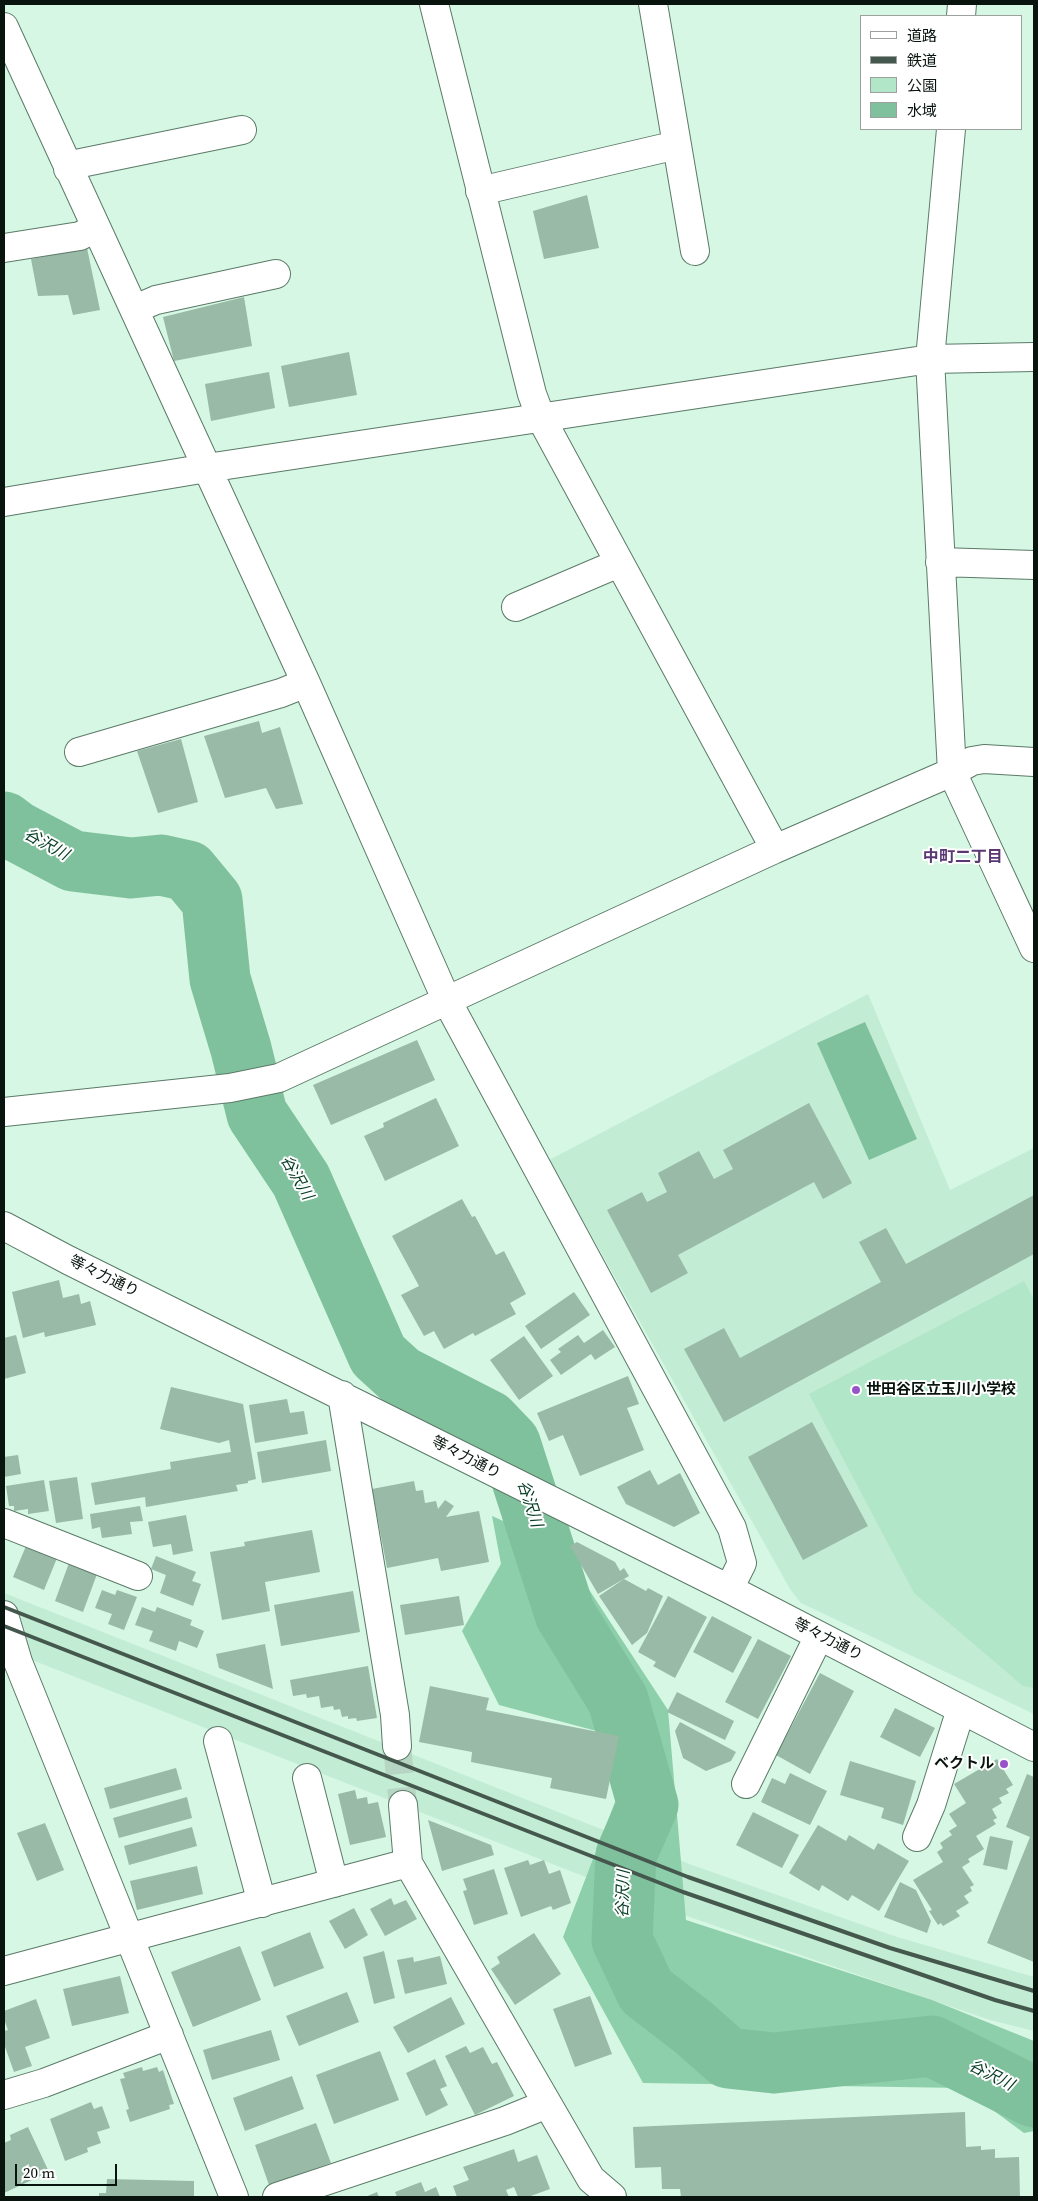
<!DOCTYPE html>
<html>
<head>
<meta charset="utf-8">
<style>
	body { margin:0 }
	#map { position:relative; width:1038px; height:2201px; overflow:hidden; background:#d5f7e3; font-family:"Source Serif 4","Noto Sans JP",serif }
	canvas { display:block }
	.frame { position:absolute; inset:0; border:5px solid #08140d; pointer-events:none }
	.legend { position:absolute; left:860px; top:15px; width:162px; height:115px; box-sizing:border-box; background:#fff; border:1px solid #9ca19e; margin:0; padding:6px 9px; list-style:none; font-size:15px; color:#08140d }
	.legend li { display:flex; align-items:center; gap:10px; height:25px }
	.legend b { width:25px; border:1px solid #9ca19e }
	.scale { position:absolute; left:15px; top:2164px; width:102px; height:22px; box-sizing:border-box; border:2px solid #08140d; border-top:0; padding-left:6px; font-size:15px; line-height:18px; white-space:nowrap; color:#08140d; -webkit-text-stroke:4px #fff; paint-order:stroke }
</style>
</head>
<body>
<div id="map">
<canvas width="1038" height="2201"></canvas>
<div class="frame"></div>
<ul class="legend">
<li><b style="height:6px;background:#fff"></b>道路</li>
<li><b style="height:6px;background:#45584d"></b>鉄道</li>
<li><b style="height:14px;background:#b2e6c8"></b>公園</li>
<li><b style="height:14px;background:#80c19d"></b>水域</li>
</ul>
<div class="scale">20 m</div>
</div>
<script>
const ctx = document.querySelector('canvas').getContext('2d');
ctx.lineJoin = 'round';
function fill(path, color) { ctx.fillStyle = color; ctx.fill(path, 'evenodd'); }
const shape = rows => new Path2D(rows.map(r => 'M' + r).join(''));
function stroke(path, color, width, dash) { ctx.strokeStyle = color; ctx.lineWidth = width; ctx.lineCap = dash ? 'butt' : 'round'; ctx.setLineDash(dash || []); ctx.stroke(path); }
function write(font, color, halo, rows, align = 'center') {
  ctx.font = font + ' "Source Serif 4","Noto Sans JP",serif'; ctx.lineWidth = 4; ctx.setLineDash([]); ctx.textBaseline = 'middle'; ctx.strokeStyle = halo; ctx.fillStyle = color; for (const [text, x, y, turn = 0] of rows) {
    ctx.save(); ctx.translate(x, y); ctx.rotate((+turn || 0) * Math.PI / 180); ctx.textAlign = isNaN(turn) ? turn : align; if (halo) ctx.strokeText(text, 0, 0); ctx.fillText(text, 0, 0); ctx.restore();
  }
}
const built = shape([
	[868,994,950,1190,1034,1148,1034,1714,801,1603,790,1589,549,1160],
	[4,1593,692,1865,894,1936,1034,1977,1034,2031,990,2020,675,1912,4,1649]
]);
const green = shape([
	[1024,1281,1034,1300,1034,1688,1023,1686,914,1593,809,1394]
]);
const forest = shape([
	[492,1516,561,1547,668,1710,686,1920,932,2000,1034,2041,1034,2131,1024,2133,963,2088,643,2083,563,1937,615,1802,619,1737,499,1705,462,1631,501,1564]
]);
const water = shape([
	[865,1022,917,1139,869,1160,817,1043]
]);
const river = shape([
	[4,822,16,831,73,861,131,868,161,865,188,871,212,900,220,979,241,1049,257,1114,301,1180,378,1355,401,1376,489,1421,510,1443,565,1614,618,1700,648,1805,626,1855,622,1940,646,1991,694,2028,728,2058,774,2063,932,2046,1034,2097]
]);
const building = shape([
	[587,195,599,248,544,259,533,211],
	[87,248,100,310,73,315,68,295,38,296,31,259],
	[244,297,252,346,174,361,163,317],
	[349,352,357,395,289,407,281,366],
	[269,372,275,408,211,421,205,384],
	[259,721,262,733,280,727,303,804,276,809,266,788,225,798,204,736],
	[181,739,198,802,158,813,137,751],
	[417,1040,435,1080,331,1125,313,1085],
	[436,1098,459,1146,385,1181,364,1136,384,1127,383,1123],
	[809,1103,852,1183,823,1199,814,1182,678,1255,688,1273,651,1293,607,1210,642,1192,647,1202,667,1192,658,1173,699,1151,714,1179,733,1169,723,1150],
	[1034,1195,1034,1254,724,1422,684,1349,724,1328,740,1358,881,1282,859,1242,886,1228,906,1264],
	[462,1199,472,1217,475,1216,496,1255,504,1251,526,1294,510,1303,516,1314,475,1336,473,1333,444,1349,434,1331,424,1336,401,1295,419,1286,392,1236],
	[59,1280,63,1298,79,1294,81,1304,90,1301,96,1325,45,1337,44,1332,23,1338,12,1292],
	[574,1292,590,1315,541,1349,525,1326],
	[603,1330,615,1347,595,1360,591,1354,561,1375,550,1360,561,1352,558,1349,578,1335,584,1343],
	[16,1335,26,1373,4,1379,4,1338],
	[524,1336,553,1376,519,1400,490,1360],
	[628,1376,639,1404,627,1408,644,1450,580,1476,563,1435,549,1441,537,1413],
	[171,1387,243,1404,256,1479,248,1481,248,1483,236,1485,238,1491,146,1507,145,1497,95,1505,91,1483,171,1469,170,1462,231,1452,229,1440,219,1443,160,1429],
	[287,1399,290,1413,304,1411,308,1434,255,1443,249,1405],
	[812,1422,868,1526,803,1560,748,1457],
	[326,1440,331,1471,262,1483,257,1452],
	[18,1455,21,1474,4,1477,4,1457],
	[650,1470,658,1485,680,1473,700,1513,674,1527,626,1504,617,1487],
	[77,1477,83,1519,56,1523,49,1481],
	[44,1480,49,1511,28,1514,28,1509,14,1511,14,1506,9,1506,6,1486],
	[414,1481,416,1491,423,1490,425,1503,436,1501,438,1509,445,1500,454,1506,446,1517,479,1511,489,1562,441,1571,438,1558,387,1568,372,1489],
	[140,1506,143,1521,130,1522,132,1534,102,1538,100,1527,92,1529,90,1514],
	[186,1515,193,1551,173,1555,171,1544,153,1547,148,1522],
	[312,1530,320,1572,265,1582,270,1611,222,1620,210,1552,245,1546,244,1542],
	[577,1542,615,1562,620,1571,624,1568,629,1576,598,1594,570,1546],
	[26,1546,57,1558,44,1590,13,1577],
	[156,1556,196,1572,192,1581,201,1584,193,1606,160,1593,166,1575,151,1569],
	[69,1563,97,1574,83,1612,55,1601],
	[624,1579,646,1591,648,1588,663,1596,647,1633,632,1645,599,1596],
	[102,1590,115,1595,117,1590,137,1597,124,1630,108,1624,112,1614,95,1608],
	[353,1591,360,1632,281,1646,274,1605],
	[459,1596,464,1625,405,1635,400,1605],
	[668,1596,707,1617,675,1678,653,1666,656,1662,638,1652],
	[142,1607,155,1612,157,1607,192,1620,190,1625,204,1631,197,1648,179,1641,176,1651,149,1641,153,1631,135,1625],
	[712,1616,752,1637,733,1673,693,1652],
	[758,1639,791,1656,758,1719,725,1702],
	[265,1644,273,1689,219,1668,216,1654],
	[368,1666,377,1718,357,1721,356,1718,348,1719,348,1716,342,1717,340,1709,334,1710,333,1706,321,1708,319,1696,307,1698,306,1694,293,1696,290,1680],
	[820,1673,854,1691,810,1774,776,1755],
	[430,1686,489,1698,486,1710,619,1736,606,1799,550,1788,552,1778,471,1762,472,1752,419,1742],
	[677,1692,734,1721,725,1740,667,1712],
	[895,1708,935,1728,920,1757,880,1737],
	[680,1722,736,1752,731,1761,706,1771,683,1758,675,1731],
	[997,1759,1013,1785,1006,1789,1009,1793,999,1798,1002,1803,992,1809,997,1818,993,1820,996,1824,976,1836,984,1849,968,1859,970,1862,962,1867,974,1885,970,1887,972,1891,964,1896,969,1903,956,1911,960,1916,943,1926,941,1923,938,1925,929,1911,932,1910,913,1880,943,1862,937,1852,943,1848,940,1843,952,1835,949,1831,957,1826,949,1814,966,1803,954,1784],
	[850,1761,916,1781,903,1825,881,1818,884,1808,840,1795],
	[176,1768,182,1789,110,1809,104,1788],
	[790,1773,827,1791,810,1825,761,1802,772,1778,785,1784],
	[1027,1774,1034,1777,1034,1962,987,1943,1030,1837,1006,1827],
	[355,1790,357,1799,367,1797,368,1804,378,1802,386,1837,350,1845,338,1794],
	[187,1797,192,1818,119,1838,113,1818],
	[753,1812,799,1835,782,1868,736,1845],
	[428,1820,491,1845,494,1855,442,1871],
	[45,1823,64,1870,37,1881,17,1833],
	[818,1825,846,1841,849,1835,874,1850,878,1843,909,1861,879,1911,852,1895,848,1901,822,1885,819,1891,789,1873],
	[192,1827,197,1846,129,1865,124,1846],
	[990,1836,1013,1841,1007,1870,983,1865],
	[528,1860,530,1865,544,1860,549,1874,560,1870,571,1903,553,1910,551,1906,521,1917,504,1868],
	[197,1866,203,1894,137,1910,130,1881],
	[494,1869,508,1914,474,1925,463,1891,467,1890,463,1879],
	[900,1882,916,1890,931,1921,927,1933,884,1917],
	[391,1898,394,1905,406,1900,417,1919,385,1936,370,1909],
	[354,1908,368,1935,345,1949,329,1921],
	[310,1932,324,1968,274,1987,261,1952],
	[534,1933,561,1974,515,2005,491,1969,500,1963,497,1957],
	[240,1946,261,2000,193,2027,171,1972],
	[384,1951,395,1998,374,2004,363,1957],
	[440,1956,447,1984,405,1994,397,1960,413,1957,414,1962],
	[120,1976,129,2013,72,2026,63,1989],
	[347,1992,359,2022,299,2046,286,2016],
	[590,1996,612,2054,575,2067,553,2009],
	[451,1997,465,2024,408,2053,393,2027],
	[36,1999,50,2038,25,2047,32,2066,14,2072,4,2044,4,2031,8,2030,4,2019,4,2011],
	[271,2030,280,2060,212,2080,203,2050],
	[466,2046,470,2053,483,2047,492,2064,497,2062,514,2096,475,2115,445,2056],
	[380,2051,399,2100,334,2124,316,2075],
	[435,2059,447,2086,440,2089,448,2105,426,2116,406,2073],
	[142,2067,143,2071,157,2067,159,2072,163,2070,174,2104,169,2105,170,2109,130,2122,126,2110,129,2109,120,2079,125,2078,123,2073],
	[292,2076,304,2109,245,2131,233,2098],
	[91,2102,94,2109,102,2106,110,2128,97,2132,101,2143,87,2148,88,2152,65,2161,50,2119],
	[965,2112,966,2147,981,2146,981,2150,995,2149,995,2158,1019,2157,1020,2197,681,2197,680,2189,662,2189,661,2167,635,2168,633,2127],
	[316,2123,331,2163,269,2185,255,2145],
	[28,2127,49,2172,4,2193,4,2143,11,2140,10,2135],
	[514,2149,518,2162,537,2155,550,2189,528,2197,518,2197,514,2187,506,2190,509,2197,457,2197,453,2186,469,2180,463,2167],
	[107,2179,194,2181,194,2197,99,2197,99,2193,106,2193],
	[421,2182,425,2192,436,2187,440,2197,397,2197,395,2192],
	[377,2192,379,2197,365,2197]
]);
const minorTunnel = shape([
	[397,1746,403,1805]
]);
const minor = shape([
	[434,4,532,394,541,418,775,849],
	[653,4,695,251],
	[961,16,962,4],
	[4,27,306,683,446,999,732,1528,742,1563,729,1589],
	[951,129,930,359,952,772,1034,948],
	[68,169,76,164,242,130],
	[480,191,677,145],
	[4,248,80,236,95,228],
	[135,309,156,300,276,274],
	[4,502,207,468,930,359,1034,357],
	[940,562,1034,565],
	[516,607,619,563],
	[79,752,281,693,306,683],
	[4,1112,230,1088,279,1078,775,849,952,772,972,761,984,759,1034,762],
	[4,1226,68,1260,729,1589,1034,1747],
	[342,1395,395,1715,397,1746],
	[4,1523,138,1576],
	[4,1615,18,1662,234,2197],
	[218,1741,262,1903],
	[307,1778,334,1883],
	[746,1784,819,1636],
	[403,1805,408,1863],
	[917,1837,931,1805,961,1709],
	[4,1971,408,1863,591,2179,612,2197],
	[4,2095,44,2083,169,2035],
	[277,2197,505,2121,547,2104]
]);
const rail = shape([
	[4,1607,688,1877,890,1948,1034,1991],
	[4,1626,683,1892,995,2000,1034,2011]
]);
const markers = [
	[856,1390,5,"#9853c8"],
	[1004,1764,5,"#9853c8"]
];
const streetNames = [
	["等々力通り",104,1277,26],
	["等々力通り",466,1458,27],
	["等々力通り",828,1640,27]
];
const poiNames = [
	["世田谷区立玉川小学校",866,1390],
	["ベクトル",994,1764,"right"]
];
const waterNames = [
	["谷沢川",46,845,29],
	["谷沢川",296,1178,60],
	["谷沢川",529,1504,72],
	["谷沢川",624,1894,-88],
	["谷沢川",991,2076,27]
];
const neighbourhoodNames = [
	["中町二丁目",963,858]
];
fill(built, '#c3ecd4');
fill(green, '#b2e6c8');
fill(forest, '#8dcfaa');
fill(water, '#80c19d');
stroke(river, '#80c19d', 61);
fill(building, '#99baa6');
stroke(minorTunnel, '#b6d5c3', 28, [28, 14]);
stroke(minor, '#5b7a68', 30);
stroke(minor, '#fff', 28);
stroke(rail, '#45584d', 4);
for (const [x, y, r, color] of markers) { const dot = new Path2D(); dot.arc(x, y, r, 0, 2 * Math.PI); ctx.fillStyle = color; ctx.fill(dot); stroke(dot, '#fff', 2); }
write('15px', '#08140d', '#fff', streetNames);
write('bold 15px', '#08140d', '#fff', poiNames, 'left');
write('italic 16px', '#063d25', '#fff', waterNames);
write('bold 16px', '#5a3973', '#fff', neighbourhoodNames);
</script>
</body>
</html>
